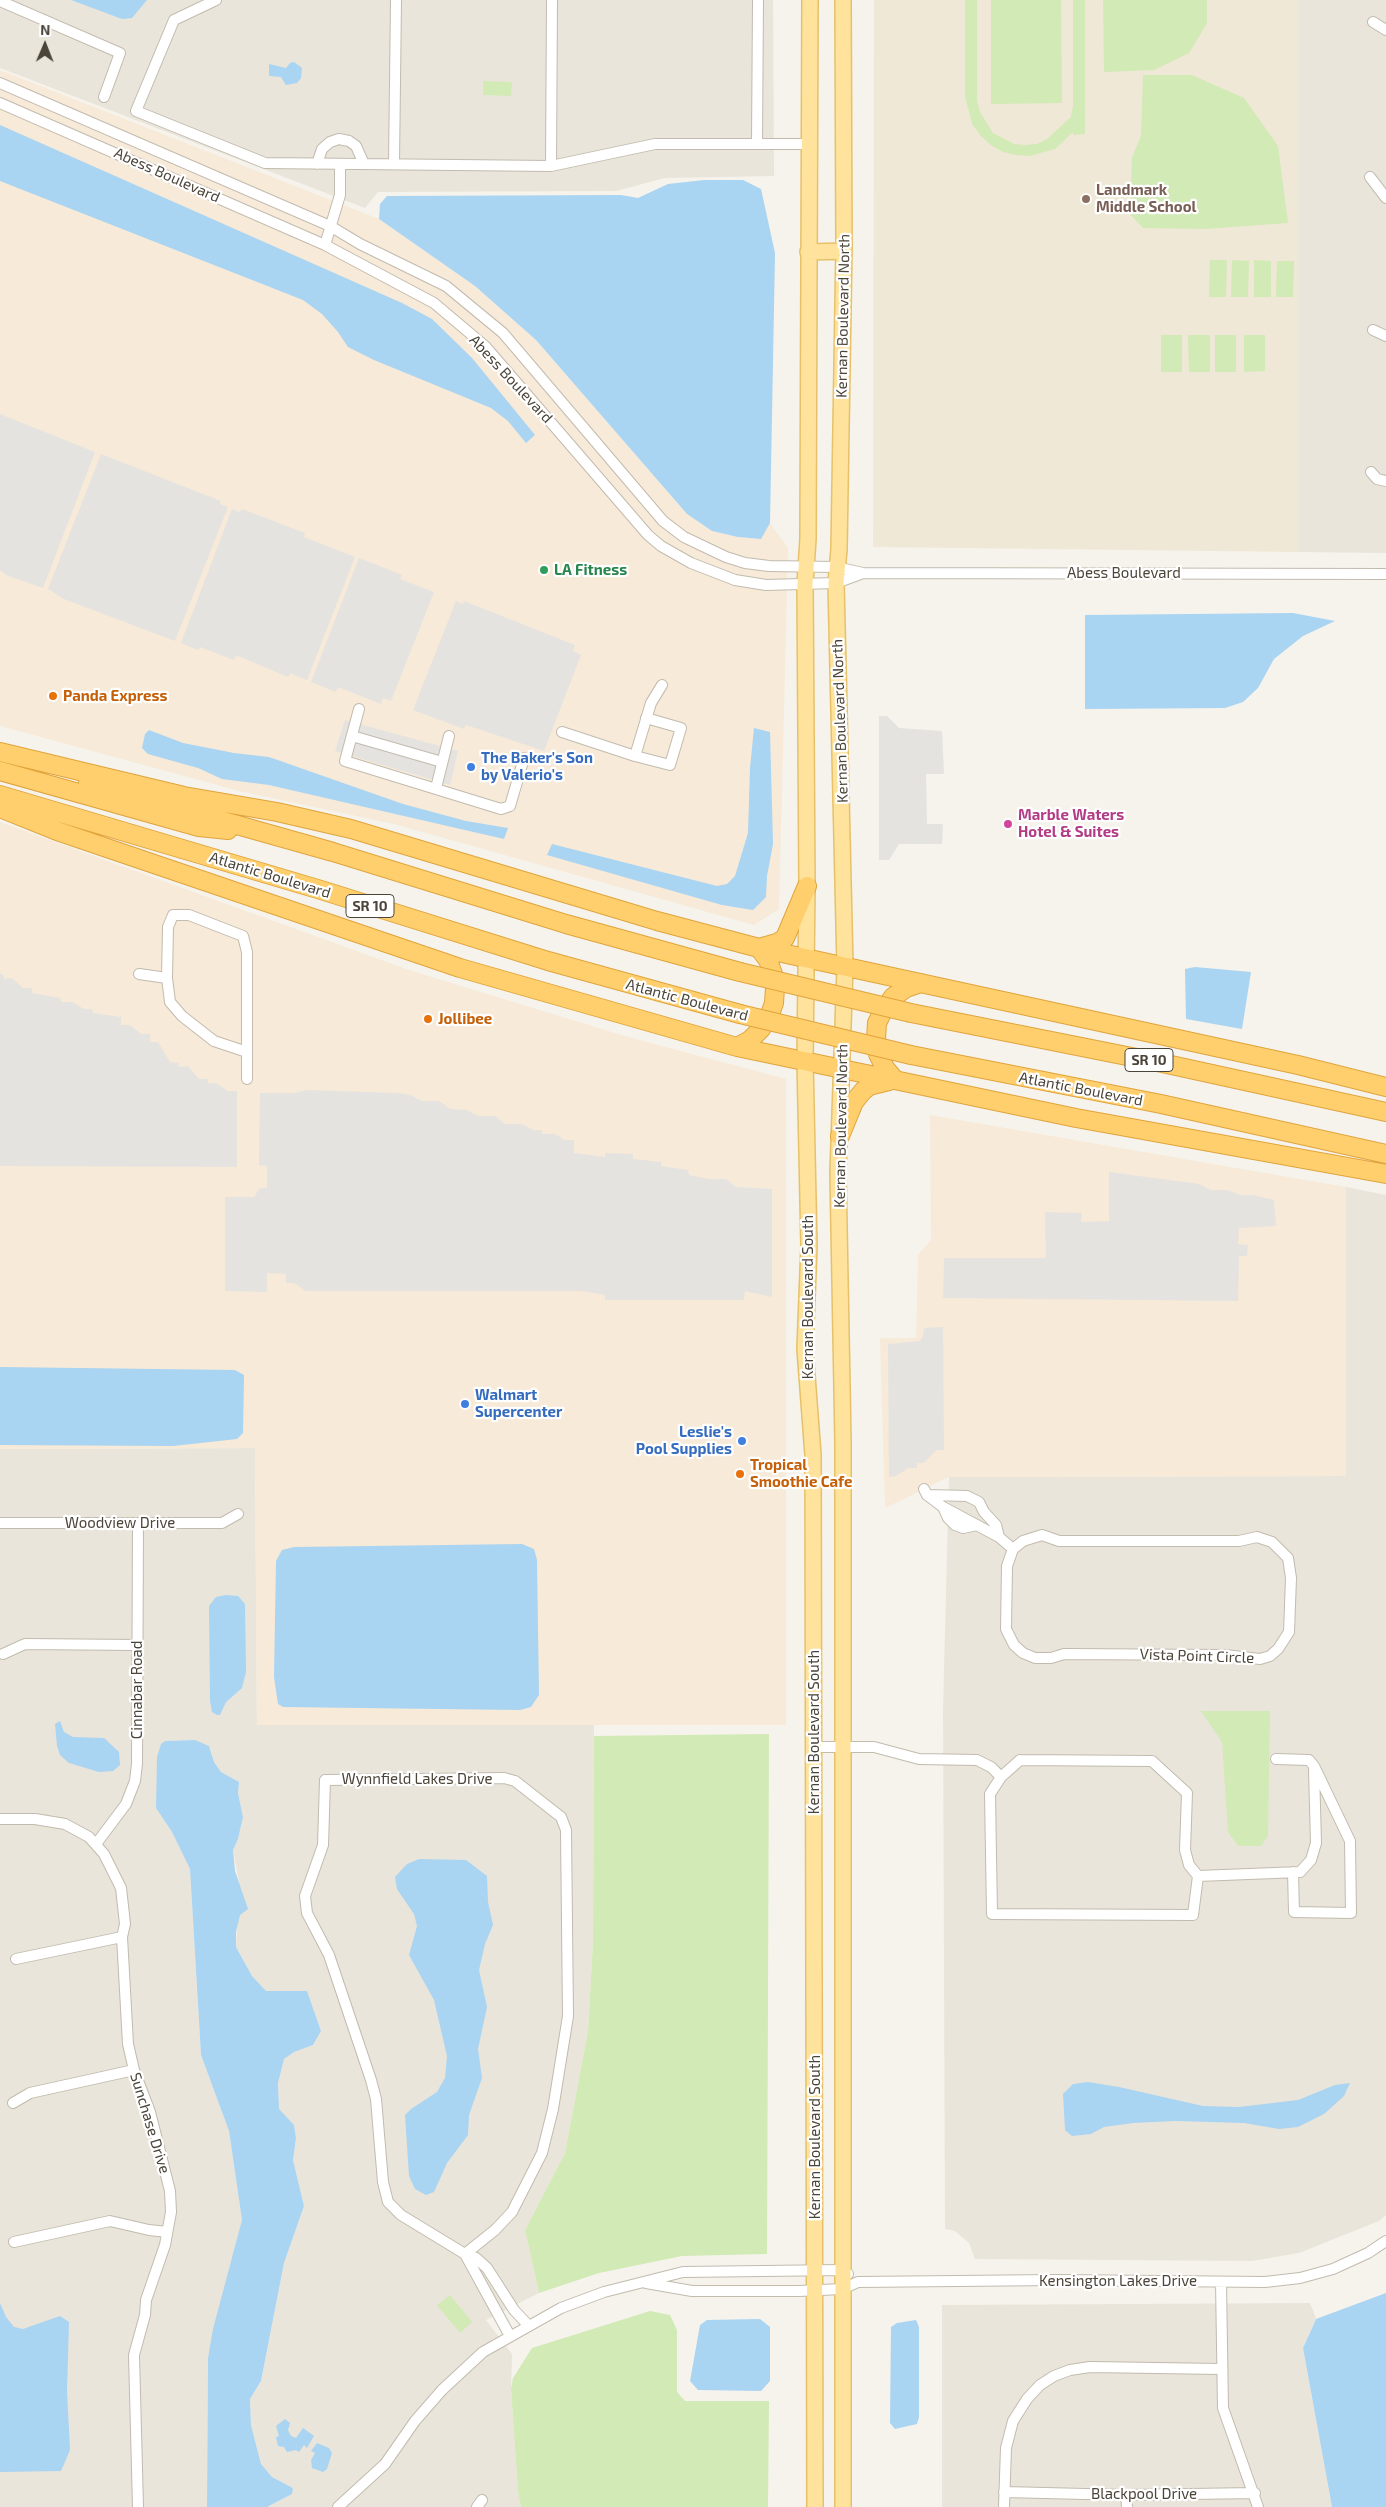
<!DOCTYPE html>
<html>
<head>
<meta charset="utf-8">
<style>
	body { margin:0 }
	#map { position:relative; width:1386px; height:2507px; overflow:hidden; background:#f6f3ec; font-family:"Exo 2",sans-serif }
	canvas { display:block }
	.north { position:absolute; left:20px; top:20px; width:50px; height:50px; -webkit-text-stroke:4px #fff; paint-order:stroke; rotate:1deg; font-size:14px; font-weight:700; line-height:20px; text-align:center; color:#4b4439 }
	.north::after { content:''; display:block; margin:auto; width:18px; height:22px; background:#4b4439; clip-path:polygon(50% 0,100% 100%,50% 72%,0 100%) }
</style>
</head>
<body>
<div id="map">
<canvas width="1386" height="2507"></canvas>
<div class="north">N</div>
</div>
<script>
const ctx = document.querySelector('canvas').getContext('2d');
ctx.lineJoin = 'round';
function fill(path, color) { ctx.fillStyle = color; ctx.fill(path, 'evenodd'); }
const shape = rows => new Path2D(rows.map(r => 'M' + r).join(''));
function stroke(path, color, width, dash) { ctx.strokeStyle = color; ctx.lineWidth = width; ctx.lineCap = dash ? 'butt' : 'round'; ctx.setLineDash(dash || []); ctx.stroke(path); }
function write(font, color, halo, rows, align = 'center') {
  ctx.font = font + ' "Exo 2",sans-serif'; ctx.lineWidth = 4.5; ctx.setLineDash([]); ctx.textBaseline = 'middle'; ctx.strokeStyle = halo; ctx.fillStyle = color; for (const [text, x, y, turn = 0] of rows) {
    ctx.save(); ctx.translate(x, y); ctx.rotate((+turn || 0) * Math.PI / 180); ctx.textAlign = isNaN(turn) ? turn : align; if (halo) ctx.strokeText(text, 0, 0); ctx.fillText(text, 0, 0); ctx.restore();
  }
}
const residential = shape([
	[0,0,773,0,774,176,665,178,616,191,378,192,365,208,0,68],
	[1298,0,1386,0,1386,553,1298,552],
	[1346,1187,1386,1195,1386,2215,1379,2221,1299,2253,1252,2261,975,2259,969,2243,955,2231,945,2229,943,1710,949,1477,1346,1476],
	[255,1448,257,1725,594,1724,593,1941,588,2031,565,2153,525,2230,539,2293,486,2320,512,2354,511,2389,518,2492,521,2507,267,2507,292,2494,293,2488,272,2477,261,2464,251,2425,250,2399,261,2381,284,2263,304,2206,293,2160,296,2138,294,2125,279,2110,278,2083,284,2059,294,2052,313,2045,321,2031,307,1991,266,1991,252,1976,236,1947,240,1888,233,1850,238,1839,243,1817,238,1793,239,1782,221,1772,214,1762,210,1749,195,1740,165,1741,156,1808,172,1832,190,1869,201,2055,229,2131,242,2220,208,2358,207,2507,0,2507,0,1449],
	[1310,2303,1316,2318,1303,2348,1332,2507,942,2507,942,2305]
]);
const commercial = shape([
	[0,70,379,219,475,286,536,340,687,514,712,531,738,537,760,539,770,523,788,548,779,909,754,925,394,824,243,792,0,726],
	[0,822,412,971,628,1037,786,1079,786,1725,257,1725,255,1448,0,1449],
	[930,1115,1346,1187,1346,1476,949,1477,885,1508,880,1338,916,1338,918,1255,931,1240]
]);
const education = shape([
	[874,0,1298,0,1298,552,873,547]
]);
const green = shape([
	[965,0,977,0,977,101,980,112,993,133,1014,144,1025,145,1037,144,1047,139,1071,117,1073,105,1073,0,1085,0,1085,134,1073,135,1073,132,1055,149,1030,156,1016,155,1003,152,992,146,981,136,972,124,965,96],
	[991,0,1061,0,1062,103,991,104],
	[1103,0,1207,0,1207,23,1189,53,1154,70,1104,72],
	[1143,75,1192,75,1244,98,1278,146,1288,223,1205,229,1143,228,1130,214,1132,157,1141,136],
	[483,81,512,82,511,96,483,95],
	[1210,260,1227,260,1226,297,1209,297],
	[1232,260,1249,261,1248,297,1231,297],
	[1254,260,1271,261,1271,297,1254,297],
	[1277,261,1294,261,1293,297,1276,297],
	[1161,335,1182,335,1182,372,1161,372],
	[1210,335,1210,372,1189,372,1188,335],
	[1215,335,1236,335,1236,372,1215,372],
	[1244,335,1265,335,1265,371,1244,372],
	[1201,1711,1270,1711,1268,1836,1261,1846,1238,1846,1228,1832,1222,1742],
	[769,1734,767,2254,682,2256,599,2273,539,2293,525,2230,565,2153,588,2031,593,1941,594,1736],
	[450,2295,472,2322,460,2333,437,2305],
	[650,2311,670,2315,677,2330,677,2392,685,2401,769,2401,768,2507,521,2507,518,2492,511,2389,513,2378,532,2348]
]);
const parking = shape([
	[0,414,95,452,43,588,8,576,0,570],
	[101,454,221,501,220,504,228,507,175,641,64,599,48,589],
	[232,509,240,512,242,509,305,533,304,537,355,557,307,680,290,673,288,677,236,655,234,660,200,647,198,650,181,643],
	[359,558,402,575,400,579,434,592,391,701,383,698,381,704,338,687,336,692,311,682],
	[456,601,463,604,464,601,575,645,573,651,581,655,544,751,466,725,464,729,413,710],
	[879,716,887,716,899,728,942,731,944,774,926,774,927,824,943,824,942,844,899,844,889,860,879,860],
	[345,720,458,751,450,785,335,751],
	[0,974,3,974,4,979,12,978,23,988,32,988,32,993,60,998,61,1002,72,1002,84,1009,92,1009,93,1013,121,1017,121,1025,130,1025,141,1034,150,1034,150,1042,158,1042,170,1062,179,1063,179,1067,188,1066,199,1079,208,1079,208,1083,216,1083,228,1091,237,1091,237,1167,0,1166],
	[306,1090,398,1093,410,1095,422,1101,439,1101,450,1109,467,1110,478,1116,495,1116,505,1124,522,1124,533,1130,542,1130,542,1134,555,1134,565,1140,574,1140,574,1153,605,1157,605,1153,633,1154,633,1159,661,1162,661,1166,688,1170,689,1175,709,1179,726,1179,736,1187,772,1189,772,1297,745,1291,744,1300,605,1300,605,1295,582,1291,306,1291,294,1283,286,1283,286,1274,267,1273,267,1292,225,1291,225,1197,254,1197,260,1188,267,1188,267,1166,259,1165,260,1093,295,1093],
	[1109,1172,1199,1184,1211,1190,1227,1190,1240,1195,1254,1195,1274,1200,1276,1226,1239,1228,1238,1244,1248,1245,1247,1256,1239,1256,1238,1301,943,1298,944,1258,1046,1258,1045,1212,1082,1213,1081,1222,1109,1221],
	[943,1327,944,1450,936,1450,924,1463,917,1463,917,1468,909,1468,896,1476,889,1477,888,1344,920,1341,923,1336,924,1328]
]);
const water = shape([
	[71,0,147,0,132,18,122,19],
	[294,62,302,68,301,78,297,83,286,85,281,77,269,76,269,64,286,68,290,63],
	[0,125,402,303,432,319,472,358,535,435,526,443,508,421,491,408,374,360,348,347,338,332,322,314,303,300,0,181],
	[704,180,743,180,761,189,775,253,770,523,761,539,738,537,712,531,687,514,536,340,475,286,379,219,380,204,387,196,621,195,638,198,668,184],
	[1293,613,1335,621,1303,636,1274,659,1258,688,1243,702,1225,708,1085,709,1085,615],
	[754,728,770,732,773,844,767,876,766,897,753,910,722,905,547,855,552,844,717,886,727,884,735,876,748,833,750,768],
	[149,730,183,743,234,753,269,757,403,804,466,821,508,828,504,839,269,785,222,779,198,768,148,754,142,748,145,734],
	[1195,967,1251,972,1242,1029,1186,1019,1185,969],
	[0,1367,235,1370,244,1375,243,1433,237,1439,173,1446,0,1445],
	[522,1544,534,1549,537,1560,539,1695,531,1707,520,1710,283,1707,278,1704,274,1677,276,1561,282,1550,294,1547],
	[226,1595,238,1596,245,1604,246,1672,242,1688,226,1702,220,1715,217,1715,212,1712,210,1701,209,1606,216,1597],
	[60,1721,64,1732,73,1737,104,1738,119,1752,120,1765,113,1771,99,1772,69,1763,60,1755,57,1746,55,1724],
	[195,1740,209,1746,214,1762,221,1772,239,1782,238,1793,243,1817,238,1839,233,1850,235,1871,248,1909,240,1915,236,1932,236,1947,252,1976,266,1991,307,1991,321,2031,313,2045,294,2052,284,2059,278,2083,279,2109,294,2125,296,2138,293,2160,304,2206,284,2263,261,2381,250,2399,251,2425,261,2464,272,2477,293,2488,292,2494,267,2507,207,2507,208,2358,213,2329,242,2220,229,2131,201,2055,190,1869,172,1832,156,1808,157,1757,161,1744,165,1741],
	[419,1859,466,1860,487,1876,488,1902,493,1925,485,1944,479,1970,487,2007,478,2049,482,2078,469,2115,468,2135,447,2163,434,2192,426,2195,415,2189,409,2176,405,2115,411,2109,437,2092,445,2078,447,2056,434,2000,409,1955,417,1926,414,1914,397,1889,395,1877,407,1864],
	[1088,2082,1119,2087,1203,2106,1239,2107,1298,2100,1335,2085,1350,2083,1344,2096,1324,2114,1298,2127,1279,2129,1244,2123,1176,2121,1133,2123,1104,2127,1091,2134,1072,2136,1065,2130,1063,2094,1073,2084],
	[1386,2293,1386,2507,1332,2507,1303,2348,1316,2319],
	[0,2303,6,2317,14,2327,23,2329,60,2316,69,2322,67,2391,70,2450,61,2471,0,2472],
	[760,2319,770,2327,770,2381,761,2391,698,2390,690,2381,700,2325,707,2320],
	[916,2320,919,2327,919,2417,917,2424,895,2429,890,2423,891,2327,897,2323],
	[285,2419,290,2423,288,2430,291,2436,296,2438,303,2428,314,2436,307,2448,304,2445,299,2452,296,2450,287,2452,284,2447,278,2446,276,2437,279,2436,276,2426],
	[317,2443,329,2448,332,2453,327,2469,323,2472,312,2468,311,2460,315,2453,311,2451]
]);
const street = shape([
	[216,0,174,20,136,111,265,163,551,166,655,144,757,144,758,0],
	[0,1,120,53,104,97],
	[1373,22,1386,30],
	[0,83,330,226,360,244,446,286,503,333,663,521,684,537,726,557,745,563,769,566,836,567,863,573,1386,574],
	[0,103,325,245,434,303,485,346,648,535,661,546,691,563,735,580,766,585,836,583,863,573],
	[757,144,809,144],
	[317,164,322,149,330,142,339,139,349,141,356,146,364,164],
	[394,164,396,0],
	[551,166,552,0],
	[1370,177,1386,198],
	[325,245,340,195,340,164],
	[1373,330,1386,336],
	[1371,472,1377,479,1386,481],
	[359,709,345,761,501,809,510,806,524,758],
	[562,732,635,756,651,703,662,685],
	[352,736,442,762],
	[635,756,670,765,681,728,646,718],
	[436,788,449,736],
	[139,974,167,978],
	[247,1079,247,952,243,936,189,915,173,915,168,927,167,978,170,1002,182,1016,214,1041,247,1052],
	[924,1489,927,1495,943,1507,999,1537,1013,1549,1023,1541,1042,1535,1059,1541,1239,1541,1257,1537,1272,1542,1288,1558,1291,1578,1289,1632,1278,1649,1270,1656,1260,1659,1225,1655,1064,1654,1051,1658,1035,1658,1023,1653,1014,1645,1006,1629,1007,1566,1013,1549],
	[928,1495,967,1496,979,1502,984,1512,996,1525,999,1537],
	[943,1507,948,1518,955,1525,963,1528,977,1525],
	[0,1523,222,1523,238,1514],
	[3,1654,25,1644,137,1645],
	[814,1747,874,1747,919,1759,977,1760,991,1767,1001,1777],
	[1276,1759,1309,1760,1314,1766,1350,1841,1351,1913,1294,1912,1293,1872],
	[1020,1760,1152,1761,1187,1793,1185,1850,1189,1865,1198,1876,1193,1915,992,1914,990,1794,1001,1777,1020,1760],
	[504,1778,515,1781,561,1817,566,1830,568,2016,553,2109,542,2153,512,2212,495,2230,465,2254,401,2215,388,2202,383,2182,376,2099,371,2080,329,1955,307,1913,305,1896,323,1845,325,1780,504,1778],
	[0,1819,35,1819,65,1824,89,1837,104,1854,121,1888,125,1924,122,1937,128,2044,134,2070,150,2112,170,2191,171,2212,165,2245,146,2300,145,2315,134,2355,138,2507],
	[96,1844,126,1804,135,1781,137,1764,138,1523],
	[1198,1876,1300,1872,1311,1860,1316,1843,1314,1770],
	[16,1959,122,1937],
	[13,2103,30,2093,134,2070],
	[14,2242,110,2221,149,2230,167,2232],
	[1221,2282,1223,2408,1258,2507],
	[646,2283,692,2291,799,2291,842,2289,858,2282,1055,2280,1265,2282,1300,2278,1333,2269,1368,2253,1386,2241],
	[510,2336,465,2254,476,2258,487,2268,514,2310,528,2325],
	[1004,2492,1126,2495,1255,2493],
	[1126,2495,1127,2507],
	[338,2507,385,2464,415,2421,442,2390,483,2352,561,2308,604,2292,683,2272,842,2270,848,2274],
	[477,2507,482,2500],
	[1004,2507,1006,2448,1013,2421,1027,2399,1040,2385,1054,2376,1070,2370,1090,2367,1221,2369]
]);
const primary = shape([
	[810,0,808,539,805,584,807,886,805,1060,809,1246,805,1349,813,1455,815,2507],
	[843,0,844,246,839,549,836,583,845,967,838,1173,843,1442,843,2507],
	[808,252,844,251]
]);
const highway = shape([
	[0,752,184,796,277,812,351,829,657,921,759,948,1298,1065,1386,1087],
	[0,771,199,827,228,830],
	[88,783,333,852,566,924,740,972],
	[0,795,321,890,548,961,740,1014],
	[0,808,57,831,460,968,737,1047,1076,1118,1386,1174],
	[911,1013,1162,1063,1386,1112],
	[737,1047,750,1040,761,1029,769,1017,774,1003,775,988,773,974,768,960,759,948,777,943,785,938,807,886],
	[911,1055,1161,1104,1386,1154],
	[895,1080,885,1068,878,1054,876,1039,877,1023,884,1009,893,997,906,988,921,983],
	[840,1136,854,1102,863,1091,869,1086,889,1081]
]);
const highwayBridge = shape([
	[740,972,911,1013],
	[740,1014,911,1055]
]);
const markers = [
	[1086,199,5,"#8d6e63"],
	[544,570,5,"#2e9e5b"],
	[53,696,5,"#e8710a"],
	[471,767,5,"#3f7fe0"],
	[1008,824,5,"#d1479c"],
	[428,1019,5,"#e8710a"],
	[465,1404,5,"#3f7fe0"],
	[742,1441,5,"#3f7fe0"],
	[740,1474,5,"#e8710a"]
];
const shields = [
	[370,906,48],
	[1149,1060,48]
];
const shieldNames = [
	["SR 10",370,906],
	["SR 10",1149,1060]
];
const streetNames = [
	["Abess Boulevard",167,175,24],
	["Kernan Boulevard North",843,316,-89],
	["Abess Boulevard",511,379,47],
	["Abess Boulevard",1124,573],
	["Kernan Boulevard North",840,721,-92],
	["Atlantic Boulevard",270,875,17],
	["Atlantic Boulevard",687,1000,15],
	["Atlantic Boulevard",1081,1089,11],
	["Kernan Boulevard North",841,1126,-89],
	["Kernan Boulevard South",808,1297,-90],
	["Woodview Drive",120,1523],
	["Vista Point Circle",1197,1656,2],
	["Cinnabar Road",137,1690,-90],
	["Kernan Boulevard South",814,1732,-90],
	["Wynnfield Lakes Drive",417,1779],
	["Sunchase Drive",150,2123,73],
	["Kernan Boulevard South",815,2137,-90],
	["Kensington Lakes Drive",1118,2281],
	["Blackpool Drive",1144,2494]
];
const educationNames = [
	["Landmark",1096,190],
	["Middle School",1096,207]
];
const leisureNames = [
	["LA Fitness",554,570]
];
const foodNames = [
	["Panda Express",63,696],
	["Jollibee",438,1019],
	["Tropical",750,1465],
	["Smoothie Cafe",750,1482]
];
const shopNames = [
	["The Baker's Son",481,758],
	["by Valerio's",481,775],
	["Walmart",475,1395],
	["Supercenter",475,1412],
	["Leslie's",732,1432,"right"],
	["Pool Supplies",732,1449,"right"]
];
const hotelNames = [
	["Marble Waters",1018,815],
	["Hotel & Suites",1018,832]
];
fill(residential, '#eae5da');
fill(commercial, '#f7ead8');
fill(education, '#efe8d6');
fill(green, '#d2eab5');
fill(parking, '#e5e3e0');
fill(water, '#a9d4f2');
stroke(street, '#c2bbae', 12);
stroke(primary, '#e6c16a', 18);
stroke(highway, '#e0a43c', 20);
stroke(street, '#fff', 10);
stroke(primary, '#ffe39c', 15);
stroke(highway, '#ffcf6e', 18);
stroke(highwayBridge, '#e0a43c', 20, []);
stroke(highwayBridge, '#ffcf6e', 18);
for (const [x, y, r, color] of markers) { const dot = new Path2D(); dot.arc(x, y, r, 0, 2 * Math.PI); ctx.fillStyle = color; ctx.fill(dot); stroke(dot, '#fff', 2); }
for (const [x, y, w] of shields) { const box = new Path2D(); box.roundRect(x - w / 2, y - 11.5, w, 23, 4); ctx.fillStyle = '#fff'; ctx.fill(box); stroke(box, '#4b4439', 1); }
write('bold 14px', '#4b4439', null, shieldNames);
write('15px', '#4b4439', '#fff', streetNames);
write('bold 15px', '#785e54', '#fff', educationNames, 'left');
write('bold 15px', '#27864d', '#fff', leisureNames, 'left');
write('bold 15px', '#c56008', '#fff', foodNames, 'left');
write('bold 15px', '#366cbe', '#fff', shopNames, 'left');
write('bold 15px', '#b23c85', '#fff', hotelNames, 'left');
</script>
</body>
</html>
